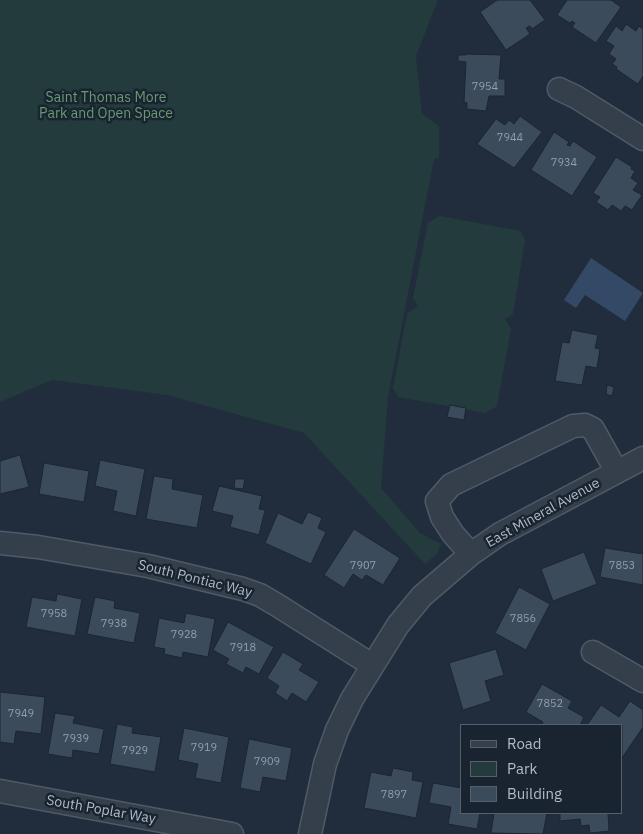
<!DOCTYPE html>
<html>
<head>
<meta charset="utf-8">
<style>
	body { margin:0 }
	#map { position:relative; width:643px; height:834px; overflow:hidden; background:#212d3c; font-family:"IBM Plex Sans",sans-serif }
	canvas { display:block }
	.legend { position:absolute; left:460px; top:724px; width:162px; height:90px; box-sizing:border-box; background:#1a2431; border:1px solid #56606d; margin:0; padding:6px 9px; list-style:none; font-size:15px; color:#b0bac8 }
	.legend li { display:flex; align-items:center; gap:10px; height:25px }
	.legend b { width:25px; border:1px solid #56606d }
</style>
</head>
<body>
<div id="map">
<canvas width="643" height="834"></canvas>
<ul class="legend">
<li><b style="height:6px;background:#353f4c"></b>Road</li>
<li><b style="height:14px;background:#233b3d"></b>Park</li>
<li><b style="height:14px;background:#3c4b5c"></b>Building</li>
</ul>
</div>
<script>
const ctx = document.querySelector('canvas').getContext('2d');
ctx.lineJoin = 'round';
function fill(path, color) { ctx.fillStyle = color; ctx.fill(path, 'evenodd'); }
const shape = rows => new Path2D(rows.map(r => 'M' + r).join(''));
function stroke(path, color, width, dash) { ctx.strokeStyle = color; ctx.lineWidth = width; ctx.lineCap = dash ? 'butt' : 'round'; ctx.setLineDash(dash || []); ctx.stroke(path); }
function write(font, color, halo, rows, align = 'center') {
  ctx.font = font + ' "IBM Plex Sans",sans-serif'; ctx.lineWidth = 5; ctx.setLineDash([]); ctx.textBaseline = 'middle'; ctx.strokeStyle = halo; ctx.fillStyle = color; for (const [text, x, y, turn = 0] of rows) {
    ctx.save(); ctx.translate(x, y); ctx.rotate((+turn || 0) * Math.PI / 180); ctx.textAlign = isNaN(turn) ? turn : align; if (halo) ctx.strokeText(text, 0, 0); ctx.fillText(text, 0, 0); ctx.restore();
  }
}
const green = shape([
	[0,0,438,0,416,56,422,114,439,126,439,158,434,159,388,397,381,488,420,533,441,544,437,554,425,564,304,433,167,395,52,380,0,402],
	[440,216,521,231,525,240,513,314,505,319,511,329,497,406,485,413,398,397,393,388,407,314,418,306,413,298,428,222]
]);
const water = shape([
	[591,258,643,293,625,321,585,295,576,308,564,300]
]);
const building = shape([
	[497,0,530,0,545,20,532,29,530,26,526,28,530,34,506,50,480,12,497,0],
	[567,0,611,0,621,7,596,43,572,27,575,23,572,21,570,23,557,15,567,0],
	[626,24,636,31,639,26,643,29,643,76,638,84,616,69,617,67,612,64,616,59,609,54,614,46,606,41,616,26,622,31,626,24],
	[466,54,501,55,499,79,505,79,505,96,489,96,486,111,467,109,467,103,464,102,466,62,458,61,458,55,466,55,466,54],
	[520,116,542,132,514,168,477,144,496,119,505,125,509,120,514,124,520,116],
	[554,132,569,142,567,145,570,146,573,141,597,157,572,196,531,170,554,132],
	[616,157,632,167,631,169,635,171,631,178,638,183,633,190,642,195,632,210,625,206,621,211,612,205,608,210,596,202,600,197,593,193,616,157],
	[572,330,598,335,595,348,600,349,597,368,586,366,582,385,555,381,562,342,569,343,572,330],
	[607,385,614,387,612,396,606,394,607,385],
	[450,405,466,408,464,420,447,417,450,405],
	[20,455,29,487,0,494,0,461,20,455],
	[100,460,145,469,136,516,113,511,117,491,95,486,100,460],
	[44,463,89,471,84,502,39,494,44,463],
	[154,476,173,479,172,489,203,495,197,528,146,519,154,476],
	[235,479,245,479,243,489,234,488,235,479],
	[219,486,262,496,259,509,265,510,259,535,230,527,233,516,212,511,219,486],
	[308,512,322,518,318,528,326,532,311,564,265,543,278,513,302,524,308,512],
	[354,529,400,558,383,585,366,575,362,580,353,574,344,588,324,575,354,529],
	[605,548,643,554,643,585,600,577,605,548],
	[584,552,597,584,553,601,541,569,584,552],
	[519,587,550,604,526,650,495,633,519,587],
	[57,594,82,599,75,636,26,627,32,597,56,601,57,594],
	[95,597,115,601,114,608,140,613,134,643,87,634,95,597],
	[186,613,215,619,208,657,183,652,182,658,164,654,165,649,154,647,159,618,184,623,186,613],
	[228,622,274,647,259,674,246,667,243,673,226,664,229,659,213,650,228,622],
	[496,649,504,675,485,681,491,701,463,710,449,663,496,649],
	[283,652,303,664,299,670,319,682,306,702,292,693,287,701,275,693,279,686,267,678,283,652],
	[542,684,572,701,568,708,584,717,580,725,542,725,543,722,526,712,542,684],
	[0,692,45,697,41,734,16,731,14,744,0,742,0,692],
	[630,701,643,710,643,727,622,758,622,725,587,725,601,705,619,717,630,701],
	[55,713,75,716,73,723,104,729,99,754,73,750,72,758,48,754,55,713],
	[117,724,133,727,132,733,161,737,155,772,110,764,117,724],
	[184,728,229,737,221,783,195,778,198,764,178,760,184,728],
	[249,739,292,748,286,781,263,777,260,792,240,788,249,739],
	[393,768,413,772,412,780,423,782,416,818,364,808,371,772,391,776,393,768],
	[433,783,462,788,462,813,480,813,477,829,448,824,451,807,429,803,433,783],
	[494,813,547,813,543,834,491,833,494,813],
	[560,813,608,813,609,831,590,833,589,825,581,826,580,819,560,821,560,813]
]);
const minor = shape([
	[559,89,576,97,643,139],
	[0,543,38,547,148,566,243,589,260,595,277,605,372,665],
	[471,554,453,534,442,517,437,501,451,485,573,426,585,425,593,429,617,472],
	[593,652,643,681],
	[0,791,232,834],
	[310,834,325,764,337,730,352,699,398,625,422,596,471,554,500,534,643,458]
]);
const numberNames = [
	["7954",485,87],
	["7944",510,138],
	["7934",564,163],
	["7907",363,566],
	["7853",622,566],
	["7958",54,614],
	["7856",523,619],
	["7938",114,624],
	["7928",184,635],
	["7918",243,648],
	["7852",550,704],
	["7949",21,714],
	["7939",76,739],
	["7919",204,748],
	["7929",135,751],
	["7909",267,762],
	["7897",394,795]
];
const parkNames = [
	["Saint Thomas More",106,98],
	["Park and Open Space",106,114]
];
const streetNames = [
	["East Mineral Avenue",543,513,-29],
	["South Pontiac Way",195,579,14],
	["South Poplar Way",101,810,10]
];
fill(green, '#233b3d');
fill(water, '#334965');
fill(building, '#3c4b5c');
stroke(building, '#1c2633', 1);
stroke(minor, '#505a67', 25);
stroke(minor, '#353f4c', 22);
write('11px', '#939ead', null, numberNames);
write('14px', '#659b70', '#1a2431', parkNames);
write('14px', '#b0bac8', '#1a2431', streetNames);
</script>
</body>
</html>
